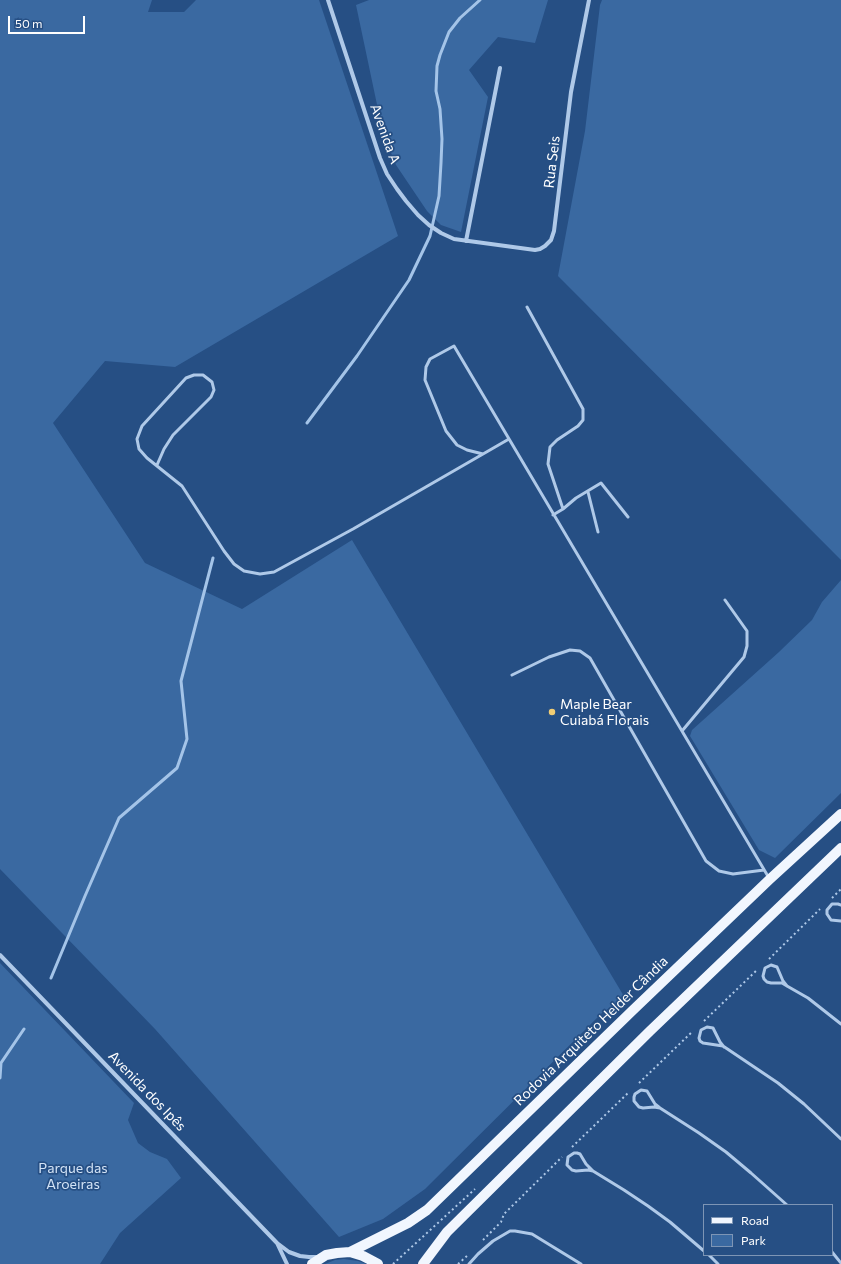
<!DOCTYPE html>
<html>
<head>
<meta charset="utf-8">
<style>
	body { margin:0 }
	#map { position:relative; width:841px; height:1264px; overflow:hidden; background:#264f84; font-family:Commissioner,sans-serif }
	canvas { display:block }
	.legend { position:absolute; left:703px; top:1204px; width:130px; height:52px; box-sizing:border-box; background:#264f84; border:1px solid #7d95b5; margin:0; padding:5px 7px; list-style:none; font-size:12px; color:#fff }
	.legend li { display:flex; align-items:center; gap:8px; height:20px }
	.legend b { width:20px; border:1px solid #7d95b5 }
	.scale { position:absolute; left:8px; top:16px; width:77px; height:18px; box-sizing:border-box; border:2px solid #fff; border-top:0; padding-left:5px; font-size:12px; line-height:14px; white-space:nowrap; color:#fff; -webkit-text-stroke:3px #264f84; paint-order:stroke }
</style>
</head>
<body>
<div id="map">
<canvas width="841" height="1264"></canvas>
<ul class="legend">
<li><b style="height:5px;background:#f1f6fe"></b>Road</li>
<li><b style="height:11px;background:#3a69a1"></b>Park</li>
</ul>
<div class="scale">50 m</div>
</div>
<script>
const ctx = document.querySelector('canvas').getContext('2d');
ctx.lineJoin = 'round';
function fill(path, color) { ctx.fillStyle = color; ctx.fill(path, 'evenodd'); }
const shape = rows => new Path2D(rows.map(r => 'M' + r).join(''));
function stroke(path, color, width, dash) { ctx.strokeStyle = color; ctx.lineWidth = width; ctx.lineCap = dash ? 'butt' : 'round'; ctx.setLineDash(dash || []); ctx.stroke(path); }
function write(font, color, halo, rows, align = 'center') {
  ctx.font = font + ' Commissioner,sans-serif'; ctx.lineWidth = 3.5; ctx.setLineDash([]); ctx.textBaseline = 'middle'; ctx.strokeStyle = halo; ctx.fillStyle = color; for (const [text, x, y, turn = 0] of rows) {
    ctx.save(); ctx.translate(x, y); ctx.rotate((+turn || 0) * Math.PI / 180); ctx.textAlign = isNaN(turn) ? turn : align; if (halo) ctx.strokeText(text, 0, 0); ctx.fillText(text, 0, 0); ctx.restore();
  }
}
const green = shape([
	[0,0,152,0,148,12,184,12,196,0,319,0,398,236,175,367,105,361,53,423,145,563,242,609,352,540,625,998,603,1012,425,1189,383,1219,339,1237,155,1029,0,869],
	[369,0,548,0,535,43,498,37,469,70,488,97,461,232,441,225,427,211,396,165,383,133,356,5],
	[602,0,841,0,841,560,558,276,585,131,600,5],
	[841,580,841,793,775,858,759,850,690,736,692,730,779,652,812,620,822,602],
	[0,963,134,1103,128,1120,138,1143,150,1152,167,1159,181,1178,120,1233,100,1264,0,1264],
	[344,1259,358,1261,366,1264,325,1264,335,1260]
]);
const stream = shape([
	[307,423,357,356,409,280,430,236,439,196,441,163,442,139,440,109,436,91,437,66,440,55,449,32,460,18,480,0],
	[51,978,85,896,119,818,177,768,187,739,181,681,213,558],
	[0,1078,1,1063,24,1029]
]);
const path = shape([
	[832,898,841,889],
	[769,959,820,909],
	[704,1021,758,969],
	[639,1083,693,1031],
	[572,1147,628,1093],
	[483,1240,501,1222,504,1214,562,1157],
	[393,1264,475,1189],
	[458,1264,467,1256]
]);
const lane = shape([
	[527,307,583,409,583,420,578,426,557,440,550,447,548,464,563,509,553,515],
	[483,454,467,450,457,445,446,431,425,380,426,367,430,359,454,346,769,878],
	[157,465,164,449,173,435,211,397,214,390,212,382,203,375,194,375,186,378,142,426,137,439,139,449,147,458,182,486,224,551,234,564,244,571,260,574,274,572,353,529,509,439],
	[588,492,598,532],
	[563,509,576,498,601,483,628,517],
	[512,675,549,657,570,650,580,651,590,658,706,861,719,871,733,874,764,870],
	[682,731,744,657,747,646,747,631,725,600],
	[841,905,838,904,832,904,827,910,827,914,831,920,841,921],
	[787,986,783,981,777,967,771,965,765,968,763,976,764,979,767,982,771,983,782,983,787,986,808,998,841,1024],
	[724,1047,720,1042,713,1028,707,1027,701,1030,699,1038,700,1041,703,1043,723,1046,778,1083,804,1104,841,1139],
	[660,1108,654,1107,643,1108,639,1107,634,1101,634,1097,635,1094,641,1090,647,1091,655,1104,660,1108,699,1133,726,1152,751,1173,787,1205],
	[593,1171,588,1170,576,1171,572,1170,567,1165,568,1157,574,1153,577,1153,580,1154,586,1164,593,1171,624,1190,648,1206,670,1222,704,1251],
	[832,1252,841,1263],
	[709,1255,718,1264],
	[469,1264,478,1254,493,1241,510,1231,515,1231,532,1234,581,1264]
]);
const street = shape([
	[328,0,380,158,387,174,397,189,406,201,418,215,429,225,441,233,454,239,535,250,540,249,545,246,551,240,554,231,571,92,589,0],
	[466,241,500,68],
	[0,955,277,1243],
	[287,1264,277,1243,289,1252,300,1256,309,1257,318,1257]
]);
const primary = shape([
	[350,1252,408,1223,427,1210,632,1011,770,879,841,814],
	[312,1264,326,1255,337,1253,350,1252,363,1256,378,1264],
	[423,1264,447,1232,650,1031,841,848]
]);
const markers = [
	[552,712,4,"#f1cd74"]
];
const streetNames = [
	["Avenida A",385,134,70],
	["Rua Seis",552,162,-83],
	["Rodovia Arquiteto Helder Cândia",591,1031,-44],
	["Avenida dos Ipês",147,1091,46]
];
const poiNames = [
	["Maple Bear",560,704],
	["Cuiabá Florais",560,720]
];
const parkNames = [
	["Parque das",73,1168],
	["Aroeiras",73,1184]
];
fill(green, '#3a69a1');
stroke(stream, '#a4c4e8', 3);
stroke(path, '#afc9e8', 2, [2, 3]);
stroke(lane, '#afc9e8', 3);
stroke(street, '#afc9e8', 4);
stroke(primary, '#f1f6fe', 10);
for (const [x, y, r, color] of markers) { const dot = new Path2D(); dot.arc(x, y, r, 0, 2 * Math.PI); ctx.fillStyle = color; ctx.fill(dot); stroke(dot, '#264f84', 1.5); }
write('14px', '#fff', '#264f84', streetNames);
write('14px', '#fff', '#264f84', poiNames, 'left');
write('14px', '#d3e3f6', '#264f84', parkNames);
</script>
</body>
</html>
